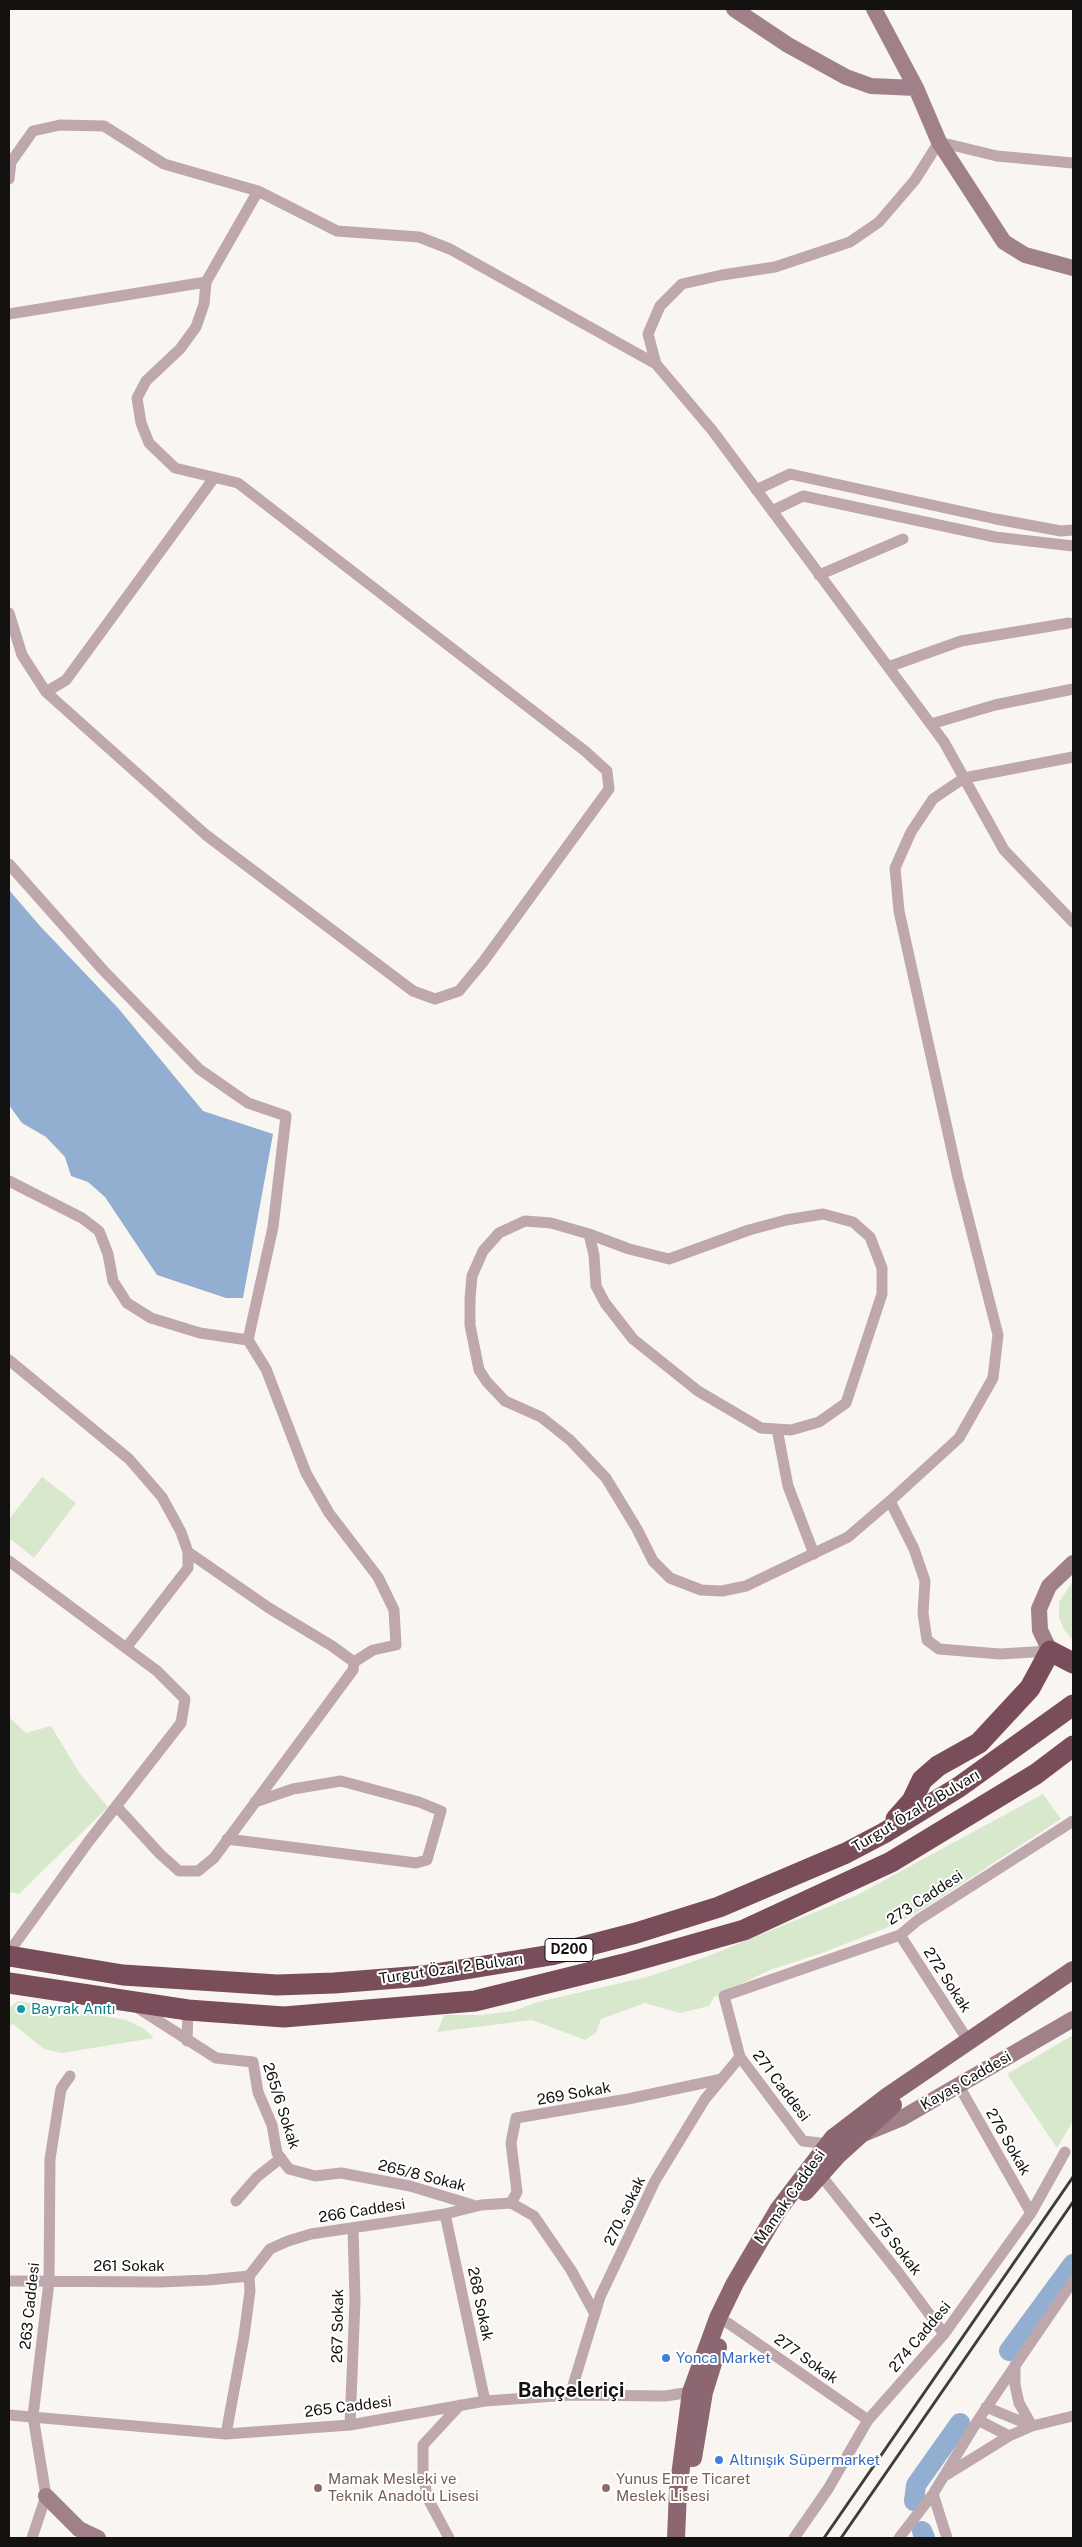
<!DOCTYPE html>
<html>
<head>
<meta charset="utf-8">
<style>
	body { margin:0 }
	#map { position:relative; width:1082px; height:2547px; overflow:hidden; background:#f9f6f1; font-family:"Public Sans",sans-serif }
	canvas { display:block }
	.frame { position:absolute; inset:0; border:10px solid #131210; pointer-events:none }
</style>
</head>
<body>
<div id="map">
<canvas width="1082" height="2547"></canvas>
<div class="frame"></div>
</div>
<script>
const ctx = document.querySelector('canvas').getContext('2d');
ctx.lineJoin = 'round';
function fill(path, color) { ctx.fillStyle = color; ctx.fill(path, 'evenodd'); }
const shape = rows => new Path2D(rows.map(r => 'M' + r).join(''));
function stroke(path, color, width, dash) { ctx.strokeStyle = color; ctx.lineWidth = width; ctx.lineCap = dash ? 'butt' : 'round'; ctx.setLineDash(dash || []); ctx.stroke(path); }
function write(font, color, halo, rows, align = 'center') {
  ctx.font = font + ' "Public Sans",sans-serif'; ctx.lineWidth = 4; ctx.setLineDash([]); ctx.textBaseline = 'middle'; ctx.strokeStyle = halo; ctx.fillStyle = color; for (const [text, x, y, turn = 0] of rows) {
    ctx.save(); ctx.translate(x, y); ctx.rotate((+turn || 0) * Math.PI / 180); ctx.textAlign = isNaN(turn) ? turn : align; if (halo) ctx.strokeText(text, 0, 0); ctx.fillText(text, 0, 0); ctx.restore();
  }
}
const green = shape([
	[42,1477,76,1503,34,1558,9,1538,9,1519],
	[1073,1581,1073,1641,1065,1631,1059,1618,1059,1602],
	[9,1717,26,1733,51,1726,80,1774,108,1807,19,1894,9,1892],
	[1043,1794,1061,1819,923,1909,894,1925,819,1954,770,1970,714,1997,709,2006,680,2013,645,2003,601,2019,596,2033,585,2040,532,2020,437,2032,444,2015,481,2015,513,2011,538,2002,647,1977,706,1957,857,1895],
	[18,2001,126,2020,143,2028,154,2038,62,2053,44,2049,13,2024,9,2026,9,2008],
	[1073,2035,1073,2121,1057,2148,1007,2074]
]);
const water = shape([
	[9,890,40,926,118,1008,203,1111,273,1134,243,1298,226,1298,157,1275,105,1197,88,1182,71,1176,65,1157,46,1137,22,1123,9,1105]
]);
const river = shape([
	[1009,2351,1073,2264],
	[914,2501,916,2485,960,2423],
	[922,2531,925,2538]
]);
const street = shape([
	[1073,163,997,156,939,142,915,180,879,222,850,242,775,267,722,275,682,284,660,306,648,334,656,364,712,430,944,742,1004,850,1073,922],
	[9,179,11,162,33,131,60,125,104,126,164,164,258,191,337,231,419,237,450,249,656,364],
	[9,314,206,282,258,191],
	[756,490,790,474,996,519,1061,531,1073,530],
	[772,511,803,496,995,537,1073,546],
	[819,575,903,539],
	[9,613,22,655,46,692,206,835,413,991,435,999,459,991,483,962,609,789,607,771,585,751,238,483,175,468,149,443,141,423,137,398,146,381,180,349,196,327,204,304,206,282],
	[888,667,961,641,1069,623],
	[46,692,66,680,214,478],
	[931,724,995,705,1073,689],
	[9,864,103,970,199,1069,248,1103,286,1116,273,1227,248,1340,266,1369,306,1473,329,1513,378,1577,394,1610,396,1645,373,1650,354,1662],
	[9,1181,82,1218,99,1231,108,1254,113,1281,127,1303,151,1318,200,1333,248,1340],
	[589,1234,594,1255,596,1286,605,1303,633,1339,698,1391,761,1428,791,1430,819,1422,846,1403,882,1294,882,1268,870,1237,853,1222,823,1214,786,1220,749,1230,669,1259,629,1249,589,1234,551,1223,525,1221,499,1233,483,1251,472,1276,470,1299,470,1325,479,1370,487,1382,505,1401,541,1417,570,1440,606,1478,637,1529,653,1561,670,1578,701,1590,722,1591,746,1586,848,1537,890,1501,914,1549,925,1581,923,1613,927,1640,939,1649,1000,1654,1050,1651],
	[9,1360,129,1459,162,1497,181,1532,188,1552,188,1568,126,1648],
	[777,1429,788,1486,814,1554],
	[890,1501,959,1438,993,1378,998,1335,958,1178,899,911,895,868,911,832,933,799,964,778,1073,757],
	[9,1561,157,1671,185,1699,181,1723,89,1841,9,1952],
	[116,1806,160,1854,179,1871,198,1871,214,1858,353,1670,354,1662,332,1646,269,1608,188,1552],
	[227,1839,416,1863,427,1860,441,1811,419,1802,341,1781,293,1789,255,1802],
	[900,1935,969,2042],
	[135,2006,216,2058,253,2062,258,2092,272,2125,277,2153,289,2169,315,2176,341,2173,410,2186,476,2206],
	[187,2041,188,2010],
	[959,2086,1031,2213],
	[828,2144,803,2141,740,2057,724,1996,900,1935,918,1920,1073,1821],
	[819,2173,898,2272,944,2334],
	[236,2201,257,2177,281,2158],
	[511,2203,517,2192,511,2143,516,2118,628,2099,722,2079],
	[445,2214,485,2401],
	[9,2281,160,2282,208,2280,249,2276],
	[728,2323,868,2420],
	[1015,2365,1015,2385,1019,2403,1032,2426],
	[570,2395,600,2297,655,2181,705,2099,740,2057],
	[986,2407,1032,2426],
	[9,2415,226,2434,350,2425,485,2401,570,2395,665,2396,691,2392],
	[978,2420,1009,2436,1032,2426,1073,2416],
	[350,2425,355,2300,353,2228],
	[226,2434,244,2336,250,2291,249,2276,270,2249,288,2241,311,2234,445,2214,481,2205,511,2203,534,2216,571,2270,595,2314],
	[946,2475,1009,2436],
	[933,2494,947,2538],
	[32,2538,46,2496,33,2416,49,2282,50,2159,61,2089,70,2076],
	[449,2538,427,2497,423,2472,423,2445,460,2405],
	[794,2538,828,2489,868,2420,944,2334,1031,2213,1065,2152],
	[899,2538,933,2494,978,2420,1073,2281]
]);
const secondary = shape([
	[734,9,788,45,846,77,871,86,916,88],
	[874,9,916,88,939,142,1004,242,1025,255,1073,268],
	[1050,1651,1040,1630,1039,1609,1049,1586,1073,1563],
	[863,2134,902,2118,1073,2019],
	[46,2496,79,2529,98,2538]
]);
const primary = shape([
	[805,2192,838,2155,893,2105],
	[693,2458,704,2392,718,2347],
	[676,2538,678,2491,691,2392,718,2318,735,2283,778,2210,833,2138,888,2096,1073,1970]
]);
const highway = shape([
	[896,1819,912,1801,922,1780,938,1766,979,1743,1030,1688,1050,1651,1073,1663],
	[9,1956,123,1975,277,1985,334,1983,423,1976,551,1955,636,1933,719,1907,846,1853,884,1833,959,1787,1073,1705],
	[9,1983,188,2010,284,2017,475,2001,624,1964,744,1930,891,1862,1036,1774,1073,1746]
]);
const rail = shape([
	[824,2538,1073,2177],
	[841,2538,1073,2202]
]);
const markers = [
	[21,2009,5,"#0f9aa8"],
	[666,2358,5,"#3f7fe0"],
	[719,2460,5,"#3f7fe0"],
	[318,2488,5,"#8d6e63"],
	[606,2488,5,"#8d6e63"]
];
const shields = [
	[569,1950,48]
];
const shieldNames = [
	["D200",569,1950]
];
const streetNames = [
	["Turgut Özal 2 Bulvarı",916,1811,-31],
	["273 Caddesi",925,1898,-33],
	["Turgut Özal 2 Bulvarı",451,1969,-8],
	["272 Sokak",947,1980,57],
	["Kayaş Caddesi",966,2081,-30],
	["271 Caddesi",781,2086,53],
	["269 Sokak",574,2094,-10],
	["265/6 Sokak",281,2106,72],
	["276 Sokak",1008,2142,60],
	["265/8 Sokak",422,2176,14],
	["Mamak Caddesi",790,2197,-55],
	["266 Caddesi",362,2211,-9],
	["270. sokak",625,2211,-64],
	["275 Sokak",895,2244,52],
	["261 Sokak",129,2266],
	["268 Sokak",480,2304,78],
	["263 Caddesi",30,2306,-84],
	["267 Sokak",338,2326,-89],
	["274 Caddesi",920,2337,-50],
	["277 Sokak",806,2359,35],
	["265 Caddesi",348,2407,-7]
];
const cultureNames = [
	["Bayrak Anıtı",31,2009]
];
const shopNames = [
	["Yonca Market",676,2358],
	["Altınışık Süpermarket",729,2460]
];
const educationNames = [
	["Mamak Mesleki ve",328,2479],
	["Teknik Anadolu Lisesi",328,2496],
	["Yunus Emre Ticaret",616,2479],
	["Meslek Lisesi",616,2496]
];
const districtNames = [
	["Bahçeleriçi",571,2391]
];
fill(green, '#d8e8cc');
fill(water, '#92afd2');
stroke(river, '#92afd2', 20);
stroke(street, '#bea7ad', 11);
stroke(secondary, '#a18189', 16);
stroke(primary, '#8c6670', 18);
stroke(highway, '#794e5a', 21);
stroke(rail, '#3e3d3b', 3);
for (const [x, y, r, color] of markers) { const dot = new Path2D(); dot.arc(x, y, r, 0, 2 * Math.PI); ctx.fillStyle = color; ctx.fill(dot); stroke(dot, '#fff', 2); }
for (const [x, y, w] of shields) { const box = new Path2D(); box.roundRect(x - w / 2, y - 11.5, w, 23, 4); ctx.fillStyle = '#fff'; ctx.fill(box); stroke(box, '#131210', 1); }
write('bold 14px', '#131210', null, shieldNames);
write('15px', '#131210', '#fff', streetNames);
write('15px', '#0d838f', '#fff', cultureNames, 'left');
write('15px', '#366cbe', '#fff', shopNames, 'left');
write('15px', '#785e54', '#fff', educationNames, 'left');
write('bold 20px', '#131210', '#fff', districtNames);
</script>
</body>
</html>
